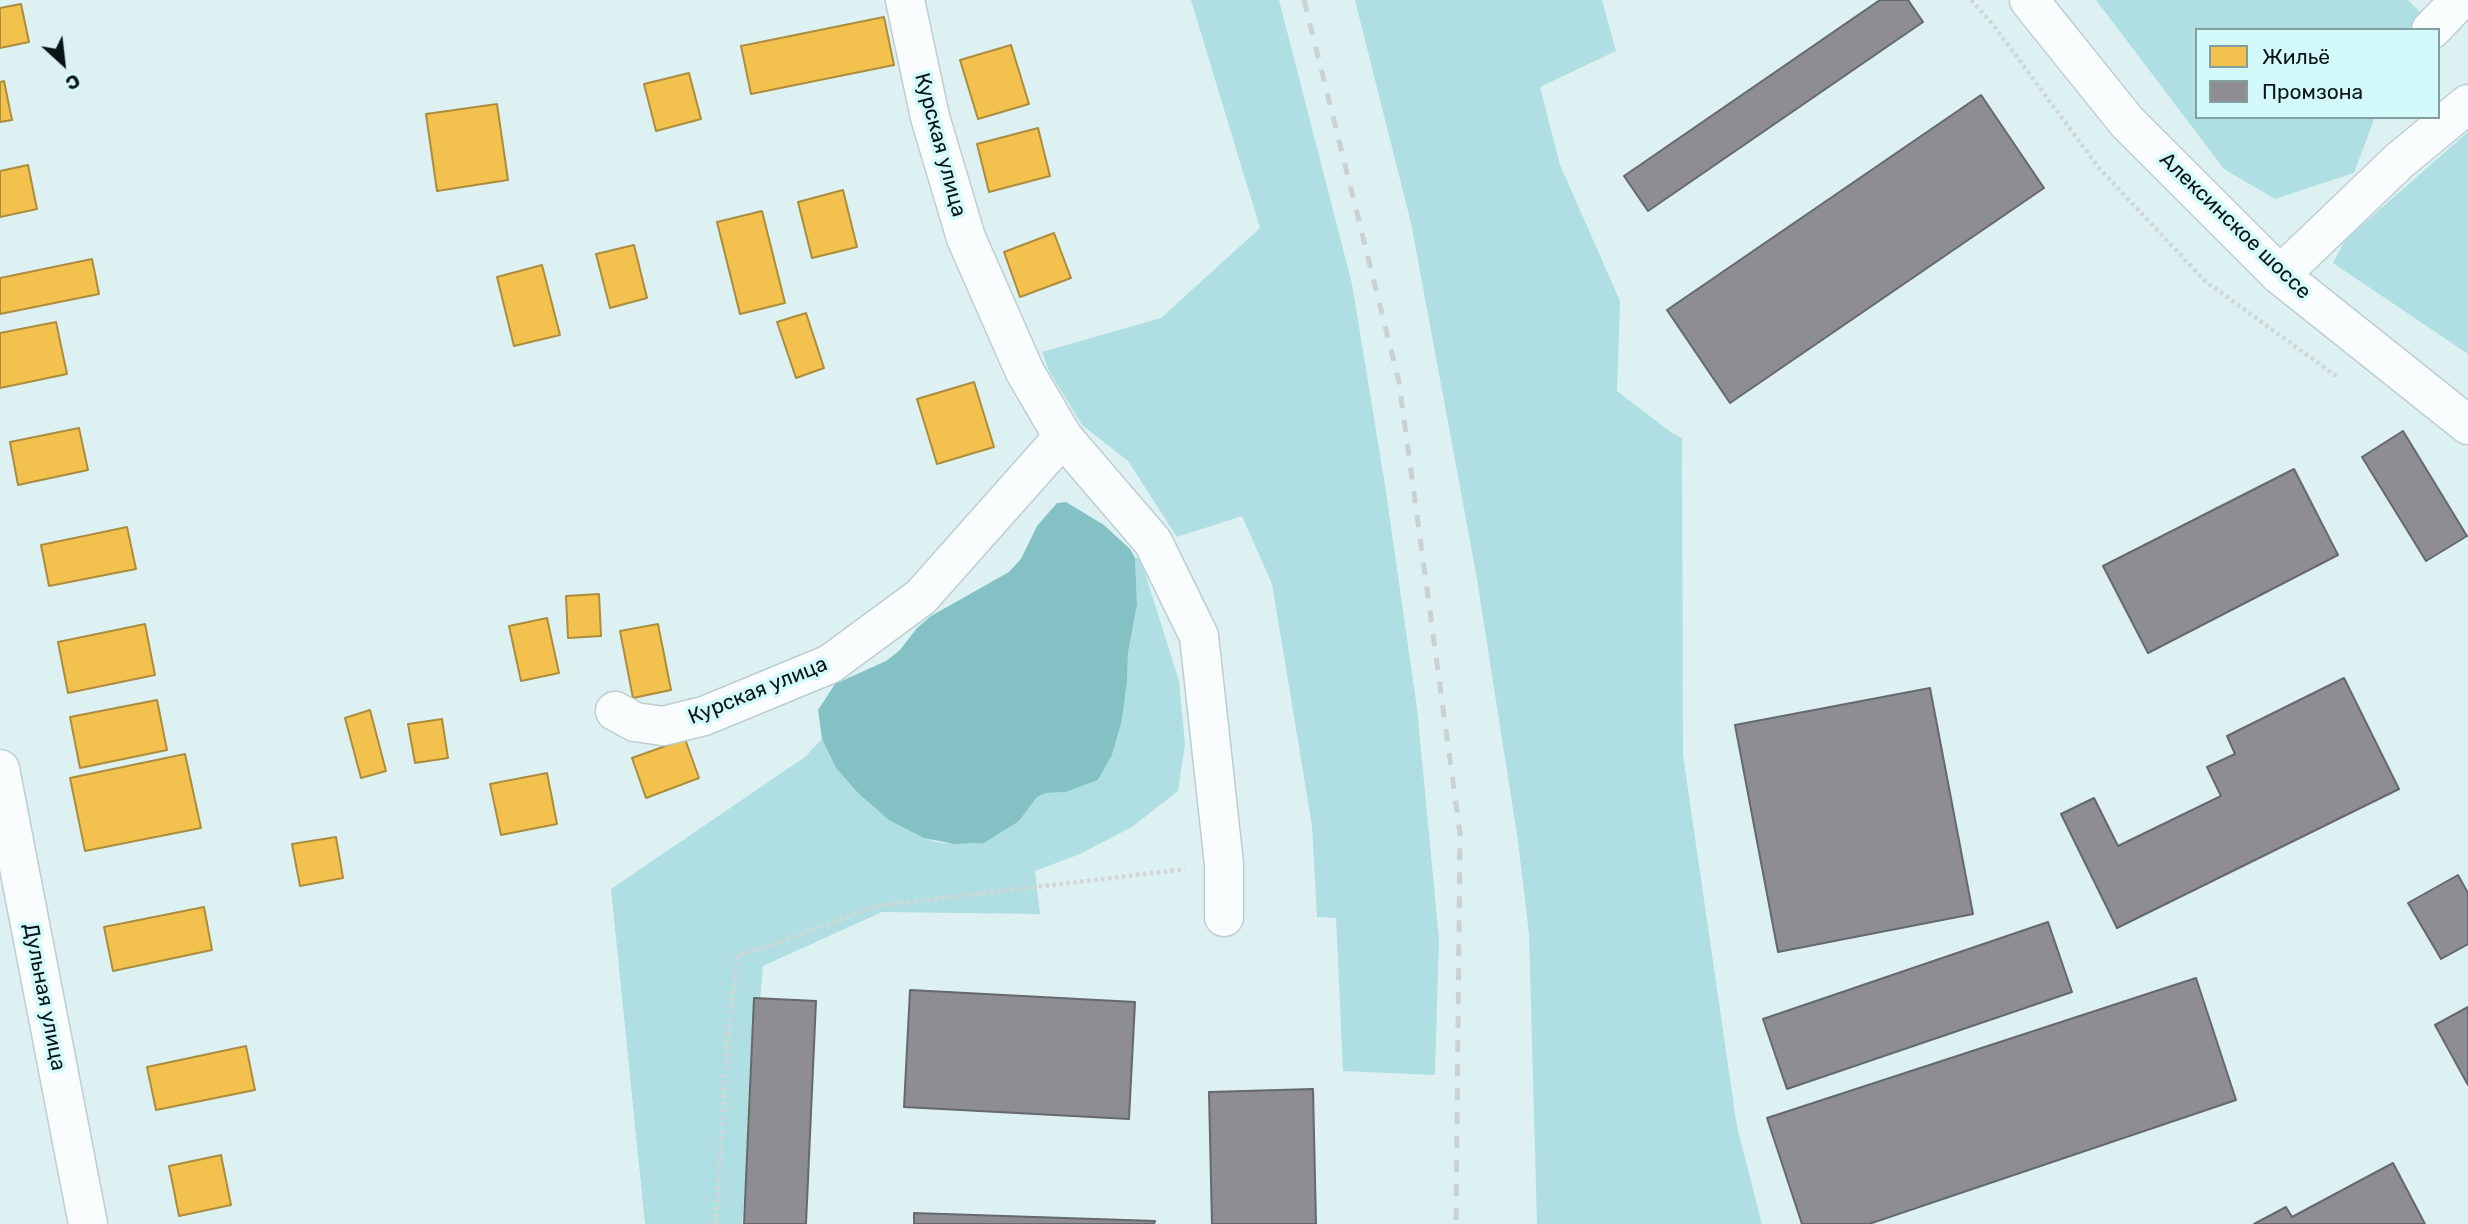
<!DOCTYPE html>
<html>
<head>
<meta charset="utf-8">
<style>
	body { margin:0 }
	#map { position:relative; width:2468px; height:1224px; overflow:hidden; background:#ddf1f2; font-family:Rubik,sans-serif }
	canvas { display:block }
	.legend { position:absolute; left:2195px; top:28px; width:245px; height:91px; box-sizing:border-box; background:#d4f9fb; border:2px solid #829e9f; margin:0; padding:9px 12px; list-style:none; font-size:21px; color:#081516 }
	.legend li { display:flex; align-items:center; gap:14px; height:35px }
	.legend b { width:35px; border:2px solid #829e9f }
	.north { position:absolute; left:28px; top:28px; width:70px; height:70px; -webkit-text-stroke:5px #d4f9fb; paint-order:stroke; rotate:153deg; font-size:19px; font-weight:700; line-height:28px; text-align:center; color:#081516 }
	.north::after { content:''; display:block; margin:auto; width:24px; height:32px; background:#081516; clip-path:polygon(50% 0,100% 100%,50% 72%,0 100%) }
</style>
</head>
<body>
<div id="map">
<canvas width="2468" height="1224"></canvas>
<ul class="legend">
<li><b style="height:19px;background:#f2c14e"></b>Жильё</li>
<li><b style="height:19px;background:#8d8d92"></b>Промзона</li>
</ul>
<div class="north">С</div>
</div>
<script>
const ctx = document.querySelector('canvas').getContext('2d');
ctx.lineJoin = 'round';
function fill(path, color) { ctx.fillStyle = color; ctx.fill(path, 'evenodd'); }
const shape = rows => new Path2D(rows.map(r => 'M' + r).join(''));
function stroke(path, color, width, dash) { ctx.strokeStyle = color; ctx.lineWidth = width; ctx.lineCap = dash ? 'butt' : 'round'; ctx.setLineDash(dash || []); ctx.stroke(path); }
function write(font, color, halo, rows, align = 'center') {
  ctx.font = font + ' Rubik,sans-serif'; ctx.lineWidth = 7; ctx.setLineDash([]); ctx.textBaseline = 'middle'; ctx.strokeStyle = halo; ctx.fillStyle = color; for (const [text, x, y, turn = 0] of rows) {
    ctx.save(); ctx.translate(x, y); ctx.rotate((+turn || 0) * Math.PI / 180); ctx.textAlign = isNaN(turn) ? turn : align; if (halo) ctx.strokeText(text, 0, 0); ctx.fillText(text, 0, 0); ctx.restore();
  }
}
const green = shape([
	[1191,0,1279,0,1352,284,1385,485,1417,708,1439,939,1435,1075,1343,1071,1336,918,1317,917,1312,826,1272,584,1242,516,1177,537,1128,461,1082,425,1049,371,1042,352,1161,318,1260,228],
	[1355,0,1602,0,1616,51,1540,87,1560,165,1620,301,1617,391,1672,433,1682,438,1683,755,1737,1127,1762,1224,1537,1224,1529,934,1518,841,1476,573,1411,223],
	[2096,0,2408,0,2421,13,2409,30,2197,30,2197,117,2375,117,2354,173,2275,199,2224,169],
	[2468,132,2468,354,2333,263,2345,240],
	[1140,557,1179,681,1185,744,1178,791,1132,827,1080,854,1035,871,1040,914,882,912,763,966,742,1224,645,1224,611,889,805,757,822,739,836,768,858,793,932,841,942,843,974,844,1019,821,1037,797,1046,793,1066,792,1098,780,1112,755,1122,720,1127,681,1128,653,1137,605,1135,558]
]);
const water = shape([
	[1066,502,1104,525,1130,549,1135,558,1137,605,1128,653,1127,681,1122,720,1112,755,1098,780,1066,792,1046,793,1037,797,1019,821,984,843,954,844,924,838,889,820,858,793,836,768,822,739,818,710,835,684,886,661,900,650,917,628,931,616,1009,572,1021,559,1037,526,1057,503]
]);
const homes = shape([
	[21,4,29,42,0,48,0,8,21,4],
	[884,17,894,65,751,94,741,46,884,17],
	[1011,45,1029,104,978,119,960,60,1011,45],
	[689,73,701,119,656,131,644,84,689,73],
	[4,81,12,120,0,122,0,82,4,81],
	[497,104,508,180,437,191,426,114,497,104],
	[1038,128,1050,176,989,192,977,144,1038,128],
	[28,165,37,209,0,217,0,171,28,165],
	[843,190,857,247,812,258,798,202,843,190],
	[762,211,785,303,740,314,717,222,762,211],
	[1054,233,1071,278,1020,297,1004,252,1054,233],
	[634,245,647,298,610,308,596,254,634,245],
	[92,259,99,294,0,314,0,278,92,259],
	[542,265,560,335,514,346,497,277,542,265],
	[806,313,824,368,796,378,777,322,806,313],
	[56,322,67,374,0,388,0,333,56,322],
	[974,382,994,447,937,464,917,399,974,382],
	[79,428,88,470,18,485,10,442,79,428],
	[127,527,136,569,49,586,41,545,127,527],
	[599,594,601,636,568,638,566,596,599,594],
	[547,618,559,673,521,681,509,626,547,618],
	[145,624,155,675,68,693,58,642,145,624],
	[658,624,671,690,633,698,620,631,658,624],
	[157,700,167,750,80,768,70,717,157,700],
	[370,710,386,771,361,778,345,718,370,710],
	[442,719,448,758,415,763,408,724,442,719],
	[685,739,699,778,646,798,632,758,685,739],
	[185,754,201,828,85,851,70,778,185,754],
	[547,773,557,824,501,835,490,784,547,773],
	[336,837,343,878,300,886,292,844,336,837],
	[204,907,212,950,113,971,104,927,204,907],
	[246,1046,255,1090,156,1110,147,1067,246,1046],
	[221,1155,231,1205,179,1216,169,1166,221,1155]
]);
const industry = shape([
	[1880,0,1908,0,1923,22,1648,211,1624,176,1880,0],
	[1981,95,2044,188,1730,403,1667,310,1981,95],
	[2403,431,2467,536,2426,561,2362,457,2403,431],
	[2294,469,2338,555,2148,653,2103,566,2294,469],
	[2344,678,2399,789,2117,928,2061,814,2094,798,2118,846,2221,796,2207,767,2235,754,2227,736,2344,678],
	[1930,688,1973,914,1778,952,1735,725,1930,688],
	[2458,875,2468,893,2468,944,2441,959,2408,903,2458,875],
	[2048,922,2072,992,1787,1089,1763,1019,2048,922],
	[2196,978,2236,1100,1869,1224,1802,1224,1767,1118,2196,978],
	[910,990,1135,1002,1129,1119,904,1107,910,990],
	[754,998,816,1001,806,1224,744,1224,754,998],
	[2468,1007,2468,1085,2435,1025,2468,1007],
	[1313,1089,1316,1224,1212,1224,1209,1092,1313,1089],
	[2393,1163,2425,1224,2254,1224,2286,1207,2292,1217,2393,1163],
	[914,1213,1155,1221,1154,1224,914,1224,914,1213]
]);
const path = shape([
	[1971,0,1994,26,2099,168,2205,281,2339,378],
	[716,1224,727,1046,737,955,767,947,877,906,1185,869]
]);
const minor = shape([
	[905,0,930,117,966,238,1025,372,1063,437,1153,542,1199,636,1224,864,1224,917],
	[2431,30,2460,0],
	[2280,275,2399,161,2468,104],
	[615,711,635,722,663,726,704,716,830,664,921,597,1063,437],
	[0,769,88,1224]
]);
const major = shape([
	[2029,0,2127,122,2280,275,2468,425]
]);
const rail = shape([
	[1304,0,1399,382,1460,834,1456,1224]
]);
const streetNames = [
	["Курская улица",940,145,75],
	["Алексинское шоссе",2235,226,44],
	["Курская улица",758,691,-22],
	["Дульная улица",44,997,79]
];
fill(green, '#afdfe2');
fill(water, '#83c1c4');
fill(homes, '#f2c14e');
stroke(homes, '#ac8d3d', 2);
fill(industry, '#8d8d92');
stroke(industry, '#65696d', 2);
stroke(minor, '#bececf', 41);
stroke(major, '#bececf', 41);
stroke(path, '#d1d7d7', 4.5, [3.5, 3.5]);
stroke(minor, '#fafdfd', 38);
stroke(major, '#fafdfd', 38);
stroke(rail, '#cbd1d1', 5, [12, 12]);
write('21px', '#081516', '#d4f9fb', streetNames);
</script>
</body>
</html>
